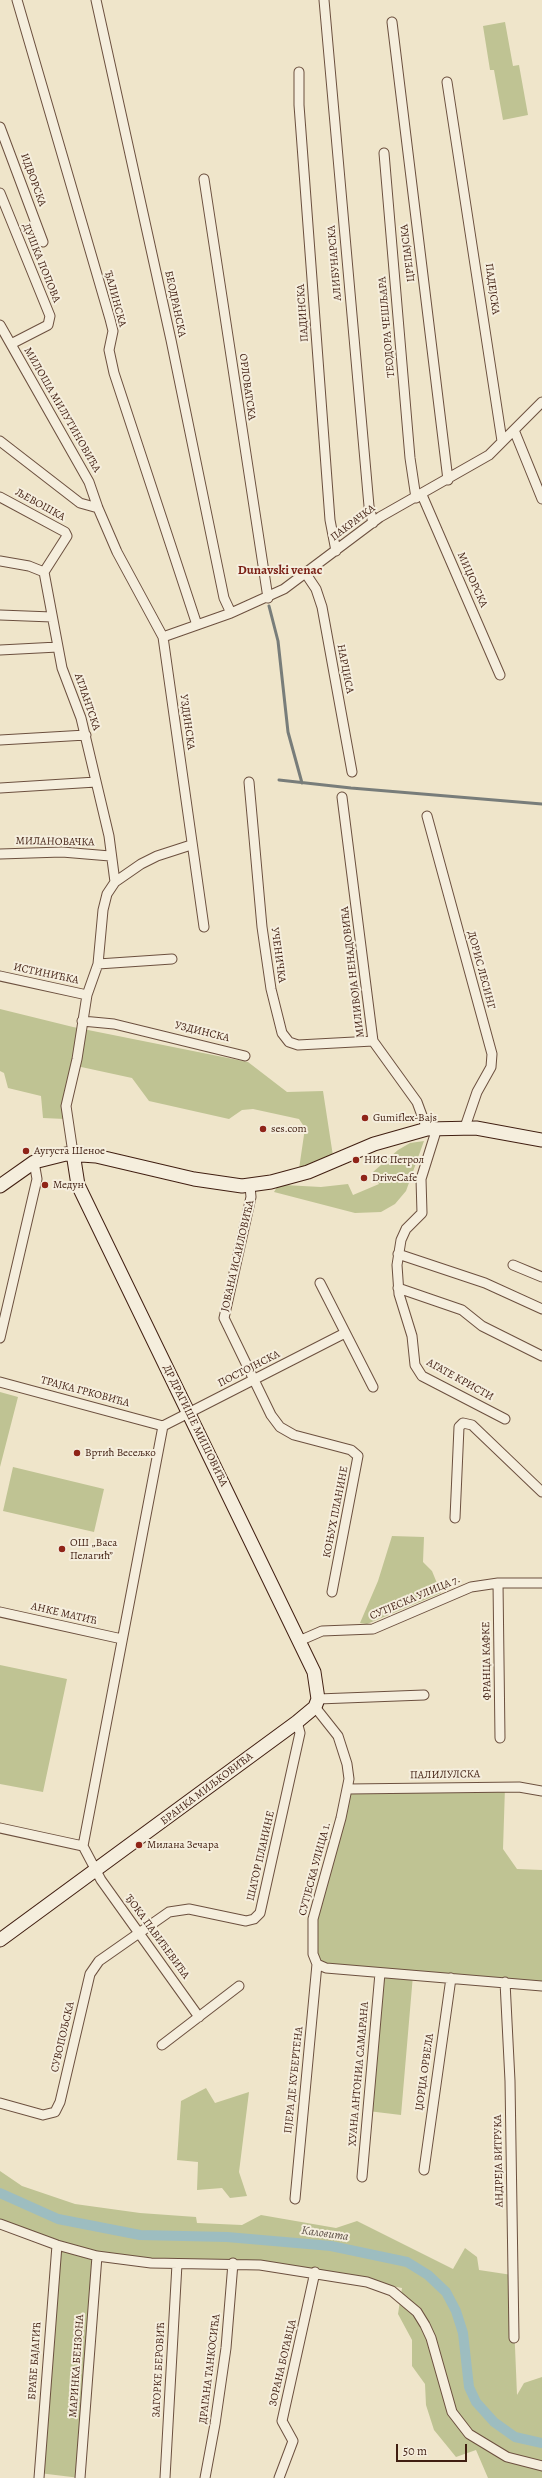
<!DOCTYPE html>
<meta charset="utf-8">
<style>
body{margin:0}
#map{position:relative;width:542px;height:2478px;overflow:hidden;background:#efe5ca;font-family:Alegreya,serif}
canvas{display:block}
.scale{position:absolute;left:396px;top:2444px;width:71px;height:18px;box-sizing:border-box;border:2px solid #401e11;border-top:0;padding-left:5px;font-size:12px;line-height:14px;white-space:nowrap;color:#401e11;-webkit-text-stroke:3px #f5eedd;paint-order:stroke}
</style>
<div id="map">
<canvas width="542" height="2478"></canvas>
<div class="scale">50 m</div>
</div>
<script>
const ctx = document.querySelector('canvas').getContext('2d');
ctx.lineJoin = 'round';
function fillPath(path, color) { ctx.fillStyle = color; ctx.fill(path, 'evenodd'); }
const shape = rows => new Path2D(rows.map(r => 'M' + r).join(''));
function trace(path, color, width, dash) { ctx.strokeStyle = color; ctx.lineWidth = width; ctx.lineCap = dash ? 'butt' : 'round'; ctx.setLineDash(dash || []); ctx.stroke(path); }
function write(font, color, halo, rows, align = 'center') {
  ctx.font = font + ' Alegreya,serif'; ctx.lineWidth = 4; ctx.setLineDash([]); ctx.textBaseline = 'middle'; ctx.strokeStyle = halo; ctx.fillStyle = color; for (const [text, x, y, turn = 0] of rows) {
    ctx.save(); ctx.translate(x, y); ctx.rotate((+turn || 0) * Math.PI / 180); ctx.textAlign = isNaN(turn) ? turn : align; if (halo) ctx.strokeText(text, 0, 0); ctx.fillText(text, 0, 0); ctx.restore();
  }
}
fillPath(shape([
 [505,22,513,66,519,65,528,115,503,120,494,70,490,70,483,26],
 [0,1009,73,1027,248,1062,287,1092,323,1091,333,1156,299,1169,305,1128,299,1119,253,1109,242,1110,229,1119,149,1101,132,1078,72,1065,65,1119,43,1118,41,1096,8,1088,4,1073,0,1071],
 [424,1141,406,1191,395,1204,381,1212,355,1213,274,1192,277,1187,284,1185,321,1187,348,1184,353,1195,379,1184,373,1172,398,1150,410,1143],
 [0,1392,18,1397,0,1467],
 [13,1467,104,1489,94,1532,3,1511],
 [392,1536,424,1537,423,1562,432,1571,441,1593,367,1624,360,1623,378,1581],
 [0,1665,67,1679,43,1792,0,1784],
 [505,1787,503,1849,517,1869,542,1870,542,1986,413,1975,401,2115,368,2111,380,1973,317,1964,312,1936,348,1789],
 [206,2088,215,2103,249,2092,239,2172,247,2196,230,2198,222,2188,197,2190,198,2162,177,2160,181,2101],
 [0,2171,22,2186,75,2204,140,2213,196,2217,197,2223,242,2225,261,2215,336,2228,357,2221,453,2269,465,2248,477,2257,479,2270,512,2275,517,2395,524,2383,542,2377,542,2478,488,2478,476,2450,456,2457,434,2430,426,2405,425,2384,412,2366,412,2340,398,2314,402,2288,315,2272,97,2256,80,2478,39,2473,57,2245,0,2223]
]), '#bfc393');
trace(shape([
 [269,606,278,641,288,732,302,783],
 [279,780,351,788,542,804]
]), '#787d7a', 3);
trace(shape([
 [0,2193,58,2219,140,2235,227,2237,331,2246,407,2262,428,2275,446,2292,456,2311,463,2333,469,2387,476,2402,494,2422,515,2437,542,2443]
]), '#9dbdc0', 10);
const street = shape([
 [17,0,110,319,113,331,109,350,114,373,197,625],
 [96,0,171,340,224,598,231,613],
 [324,0,369,506,373,523],
 [392,22,448,480],
 [299,72,299,105,330,520,336,551],
 [447,82,502,441],
 [0,127,43,242],
 [384,153,410,458,416,498],
 [204,179,268,598],
 [0,193,50,316,48,325,11,344],
 [0,325,89,482,98,508,117,552,163,637,204,927],
 [514,430,542,499],
 [0,441,80,503,98,508],
 [422,495,500,675],
 [0,497,65,532,67,536,44,572,62,668,81,718,109,836,115,882],
 [0,561,29,566,44,572],
 [306,574,316,589,322,607,352,772],
 [0,615,52,617],
 [163,637,231,613,284,589,380,517,489,455,542,402],
 [0,650,58,647],
 [0,740,86,735],
 [249,782,262,927,271,989,282,1033,289,1042,298,1045,373,1041],
 [0,788,96,782],
 [342,797,373,1041,417,1102,427,1129],
 [427,816,492,1054,491,1067,477,1092,465,1127],
 [0,854,62,852,110,856],
 [98,964,172,959],
 [0,976,87,995],
 [82,1021,114,1024,245,1056],
 [437,1128,421,1179,422,1213,406,1229,401,1240,397,1265,399,1294,412,1336,415,1365,422,1376,505,1419],
 [73,1153,66,1106,77,1059,87,995,98,964,103,910,107,894,115,882,141,864,157,856,191,845],
 [250,1186,251,1197,224,1318,271,1415,280,1427,294,1435,351,1450,358,1456,332,1592],
 [398,1254,485,1283,542,1309],
 [513,1265,542,1277],
 [320,1283,373,1387],
 [398,1288,462,1310,482,1326,542,1356],
 [0,1338,37,1179,34,1162],
 [0,1382,163,1426],
 [163,1426,345,1333],
 [455,1518,459,1427,463,1423,472,1425,542,1492],
 [498,1583,500,1738],
 [0,1612,122,1639],
 [299,1641,322,1631,373,1629,471,1587,498,1583,542,1583],
 [318,1699,424,1695],
 [315,1707,338,1736,347,1764,349,1779,341,1818,313,1919,313,1954,317,1964,326,1968,542,1986],
 [348,1789,519,1787,542,1791],
 [0,1828,83,1846,101,1880,199,2017],
 [83,1846,163,1426],
 [505,1982,510,2081,514,2338],
 [162,2045,239,1986],
 [0,2103,43,2115,55,2112,60,2102,90,1974,99,1961,169,1912,189,1909,246,1921,254,1919,260,1913,300,1733,297,1722],
 [424,2170,451,1978],
 [362,2177,380,1973],
 [295,2199,317,1964],
 [0,2224,57,2245,97,2256,151,2263,260,2265,367,2282,392,2291,417,2312,425,2325,431,2338,452,2412,469,2434,507,2457,542,2466],
 [39,2478,57,2245],
 [80,2478,97,2256],
 [165,2478,177,2264],
 [205,2478,215,2424,226,2348,233,2263],
 [279,2478,293,2441,282,2421,315,2272]
]);
const secondary = shape([
 [0,1186,34,1162,66,1154,96,1156,194,1179,242,1186,271,1182,308,1172,374,1144,427,1129,476,1128,542,1140],
 [0,1940,297,1722,315,1707,318,1699,314,1672,78,1185,73,1153]
]);
trace(street, '#6c503f', 11);
trace(secondary, '#401e11', 15);
trace(street, '#f5eedd', 9);
trace(secondary, '#f5eedd', 13);
for (const [x, y, r, color] of [
 [365,1118,4,"#8f2418"],
 [263,1129,4,"#8f2418"],
 [26,1151,4,"#8f2418"],
 [356,1160,4,"#8f2418"],
 [364,1178,4,"#8f2418"],
 [45,1185,4,"#8f2418"],
 [77,1453,4,"#8f2418"],
 [62,1549,4,"#8f2418"],
 [139,1845,4,"#8f2418"]
]) { const dot = new Path2D(); dot.arc(x, y, r, 0, 2 * Math.PI); ctx.fillStyle = color; ctx.fill(dot); trace(dot, '#f5eedd', 1.5); }
write('11px', '#401e11', '#f5eedd', [
 ["ИДВОРСКА",33,180,70],
 ["ЦРЕПАЈСКА",408,253,-97],
 ["ДУШКА ПОПОВА",41,263,68],
 ["АЛИБУНАРСКА",335,263,-95],
 ["ПАДЕЈСКА",492,289,82],
 ["ЂАЛИНСКА",115,299,75],
 ["БЕОДРАНСКА",175,304,78],
 ["ПАДИНСКА",303,313,-94],
 ["ТЕОДОРА ЧЕШЉАРА",387,327,-95],
 ["ОРЛОВАТСКА",247,387,82],
 ["МИЛОША МИЛУТИНОВИЋА",62,410,60],
 ["ЉЕВОШКА",40,505,29],
 ["ПАКРАЧКА",353,523,-37],
 ["МИЏОРСКА",472,580,66],
 ["НАРЦИСА",345,669,79],
 ["АТЛАНТСКА",87,702,71],
 ["УЗДИНСКА",187,722,82],
 ["МИЛАНОВАЧКА",55,842,1],
 ["УЧЕНИЧКА",278,955,82],
 ["ДОРИС ЛЕСИНГ",481,970,75],
 ["МИЛИВОЈА НЕНАДОВИЋА",353,972,-97],
 ["ИСТИНИЋКА",46,974,12],
 ["УЗДИНСКА",202,1032,14],
 ["ЈОВАНА ИСАИЛОВИЋА",238,1256,-77],
 ["ПОСТОЈНСКА",249,1369,-27],
 ["АГАТЕ КРИСТИ",460,1380,29],
 ["ТРАЈКА ГРКОВИЋА",85,1392,15],
 ["ДР ДРАГИШЕ МИШОВИЋА",195,1426,64],
 ["КОЊУХ ПЛАНИНЕ",336,1512,-79],
 ["СУТЈЕСКА УЛИЦА 7.",415,1598,-23],
 ["АНКЕ МАТИЋ",64,1614,13],
 ["ФРАНЦА КАФКЕ",487,1661,-91],
 ["ПАЛИЛУЛСКА",445,1775,-1],
 ["БРАНКА МИЉКОВИЋА",207,1789,-37],
 ["ШАТОР ПЛАНИНЕ",261,1856,-77],
 ["СУТЈЕСКА УЛИЦА 1.",315,1869,-75],
 ["ЂОКА ПАВИЋЕВИЋА",157,1937,54],
 ["СУВОПОЉСКА",63,2037,-77],
 ["ЏОРЏА ОРВЕЛА",425,2072,-82],
 ["ХУАНА АНТОНИА САМАРАНА",359,2074,-85],
 ["ПЈЕРА ДЕ КУБЕРТЕНА",294,2080,-84],
 ["АНДРЕЈА ВИТРУКА",499,2161,-91],
 ["БРАЋЕ БАЈАГИЋ",35,2361,-86],
 ["ЗОРАНА БОГАВЦА",283,2363,-77],
 ["МАРИНКА БЕНЗОНА",77,2366,-86],
 ["ДРАГАНА ТАНКОСИЋА",210,2369,-83],
 ["ЗАГОРКЕ БЕРОВИЋ",159,2370,-87]
]);
write('11px', '#401e11', '#f5eedd', [
 ["Gumiflex-Bajs",373,1118],
 ["ses.com",271,1129],
 ["Аугуста Шеное",34,1151],
 ["НИС Петрол",364,1160],
 ["DriveCafe",372,1178],
 ["Медун",53,1185],
 ["Вртић Весељко",85,1453],
 ["ОШ „Васа",70,1543],
 ["Пелагић”",70,1556],
 ["Милана Зечара",147,1845]
], 'left');
write('italic 12px', '#5c4e46', '#f5eedd', [
 ["Каловита",325,2234,8]
]);
write('bold 13px', '#7a1f14', '#f5eedd', [
 ["Dunavski venac",280,571]
]);
</script>
